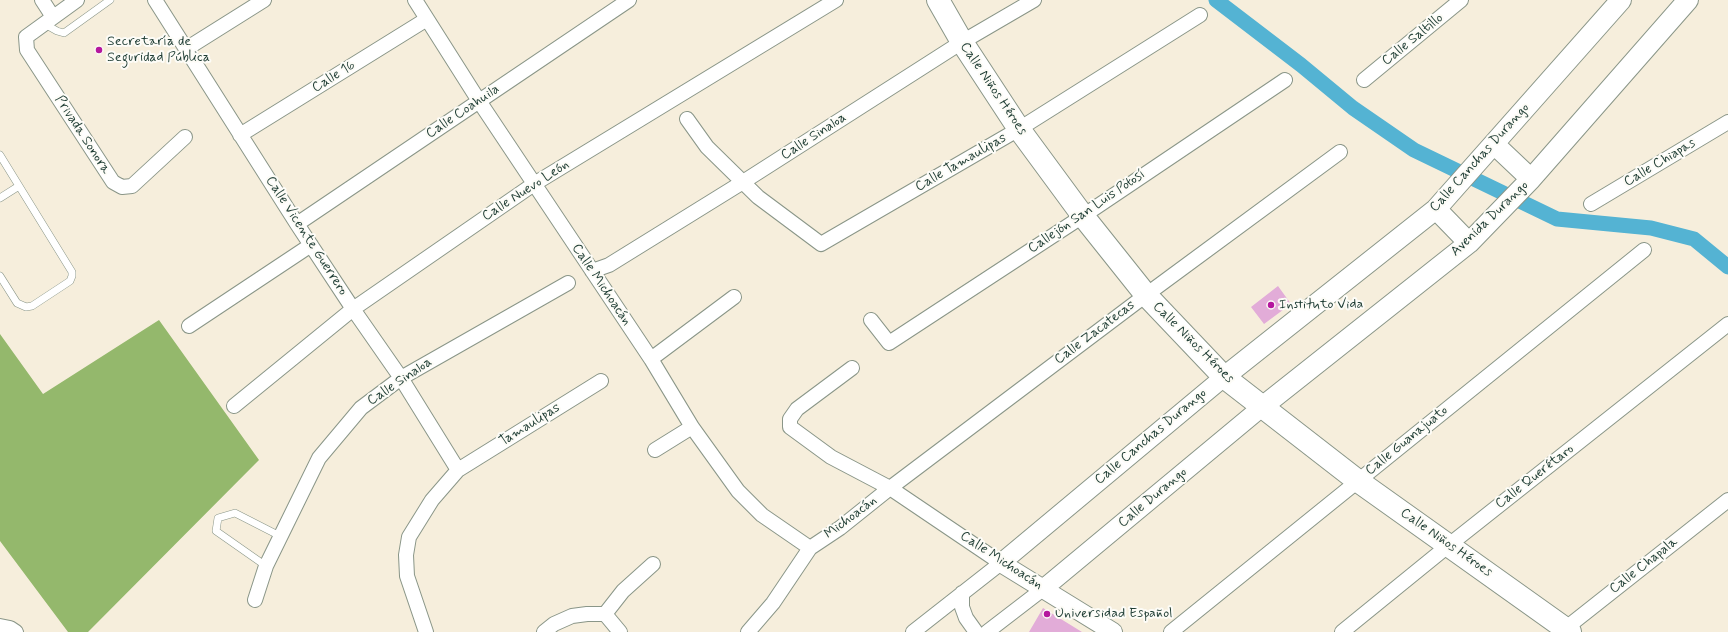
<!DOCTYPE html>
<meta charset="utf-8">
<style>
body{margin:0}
canvas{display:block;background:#f6eedc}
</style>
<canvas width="1728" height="632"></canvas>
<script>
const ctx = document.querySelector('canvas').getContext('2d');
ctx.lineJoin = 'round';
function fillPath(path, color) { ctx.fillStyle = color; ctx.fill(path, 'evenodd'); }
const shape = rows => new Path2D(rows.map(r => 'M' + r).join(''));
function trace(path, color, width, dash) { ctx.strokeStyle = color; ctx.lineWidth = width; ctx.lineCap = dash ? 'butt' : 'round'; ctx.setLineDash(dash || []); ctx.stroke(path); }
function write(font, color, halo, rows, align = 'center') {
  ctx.font = font + ' Mynerve,sans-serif'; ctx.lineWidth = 4; ctx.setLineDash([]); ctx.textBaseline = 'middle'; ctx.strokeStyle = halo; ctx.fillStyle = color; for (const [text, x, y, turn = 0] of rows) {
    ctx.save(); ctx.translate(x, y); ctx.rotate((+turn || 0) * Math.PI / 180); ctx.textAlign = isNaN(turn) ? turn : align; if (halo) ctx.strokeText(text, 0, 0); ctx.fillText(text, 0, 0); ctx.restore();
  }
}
fillPath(shape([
 [159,320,259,460,88,632,68,632,0,541,0,334,43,394]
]), '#94b86c');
trace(shape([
 [1216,0,1301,65,1353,108,1414,150,1557,219,1651,228,1694,239,1728,267]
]), '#54b3d3', 15);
fillPath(shape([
 [1278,286,1291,304,1264,324,1251,307],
 [1043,608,1082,632,1029,632]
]), '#e2acd8');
const service = shape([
 [43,23,57,31,64,33,110,0],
 [0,155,72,272,72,276,70,281,32,306,26,307,17,303,0,276],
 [0,198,19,186],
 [266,566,216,531,218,518,235,513,280,536]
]);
const minor = shape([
 [42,0,53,17],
 [77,0,26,37,27,50,113,182,122,187,132,186,185,137],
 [155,0,297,224,353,309,401,378,458,470],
 [415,0,479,101,651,359,692,427,738,491,762,515,810,548],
 [186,49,264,0],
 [1364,80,1461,0],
 [687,119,707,147,758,197,821,244,1019,129,1200,15],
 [240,135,427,19],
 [1591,204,1728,122],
 [297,224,629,0],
 [592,271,609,265,743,182,962,42,1034,0],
 [871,320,889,343,1083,216,1285,80],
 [189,326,311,245],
 [651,359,734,297],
 [852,368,797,409,790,419,790,427,831,457,890,488,1001,563,913,632],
 [234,406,353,309,534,184,836,0],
 [655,450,692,427],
 [962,593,962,607,966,618,976,632],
 [255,600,266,566,319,458,361,408,401,378,568,283],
 [605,614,623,591,653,564],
 [0,626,10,628,16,632],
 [426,632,407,576,406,555,409,537,432,500,458,470,601,381],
 [544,632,554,624,572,616,587,614,605,614,620,632],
 [748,632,773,603,810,548,840,528,890,488,1146,295,1340,152],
 [987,632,1043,589],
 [1171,632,1644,250],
 [1342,632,1449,545,1728,324],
 [1561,632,1728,500]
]);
const tertiary = shape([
 [1043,589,1262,407],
 [1113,632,1001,563,1224,377]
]);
const secondary = shape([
 [1494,144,1531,179],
 [1436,209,1469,243],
 [1224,377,1436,209,1621,0],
 [1262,407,1469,243,1531,179,1688,0]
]);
const primary = shape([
 [938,0,962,42,1019,129,1083,216,1146,295,1224,377,1358,481,1570,632]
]);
trace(service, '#8a9688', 8);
trace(minor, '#8a9688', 16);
trace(tertiary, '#8a9688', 20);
trace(secondary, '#8a9688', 22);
trace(primary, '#8a9688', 24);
trace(service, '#fff', 7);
trace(minor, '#fff', 14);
trace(tertiary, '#fff', 18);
trace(secondary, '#fff', 20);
trace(primary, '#fff', 22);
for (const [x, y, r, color] of [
 [99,50,4,"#b5179e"],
 [1271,305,4,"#b5179e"],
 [1047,614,4,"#b5179e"]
]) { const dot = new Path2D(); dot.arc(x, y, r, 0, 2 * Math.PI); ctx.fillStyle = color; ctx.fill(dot); trace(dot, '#fdfcf7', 1.5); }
write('14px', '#1f3d34', '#fdfcf7', [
 ["Calle Saltillo",1413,40,-39],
 ["Calle 16",334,77,-32],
 ["Calle Niños Héroes",993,89,56],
 ["Calle Coahuila",463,112,-34],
 ["Privada Sonora",82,135,57],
 ["Calle Sinaloa",814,137,-33],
 ["Calle Canchas Durango",1480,158,-48],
 ["Calle Tamaulipas",961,163,-30],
 ["Calle Chiapas",1660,163,-31],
 ["Calle Nuevo León",526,191,-33],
 ["Callejón San Luis Potosí",1087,212,-34],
 ["Avenida Durango",1490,219,-44],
 ["Calle Vicente Guerrero",306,236,57],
 ["Calle Michoacán",601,285,56],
 ["Calle Zacatecas",1095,333,-37],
 ["Calle Niños Héroes",1193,343,45],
 ["Calle Sinaloa",400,382,-34],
 ["Tamaulipas",530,425,-32],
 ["Calle Canchas Durango",1151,437,-40],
 ["Calle Guanajuato",1407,441,-39],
 ["Calle Querétaro",1535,477,-38],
 ["Calle Durango",1153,498,-40],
 ["Michoacán",851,518,-37],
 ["Calle Niños Héroes",1446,543,35],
 ["Calle Michoacán",1001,561,33],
 ["Calle Chapala",1644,566,-38]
]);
write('14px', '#1f3d34', '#fdfcf7', [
 ["Secretaría de",107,42],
 ["Seguridad Pública",107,58],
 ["Instituto Vida",1279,305],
 ["Universidad Español",1055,614]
], 'left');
</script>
